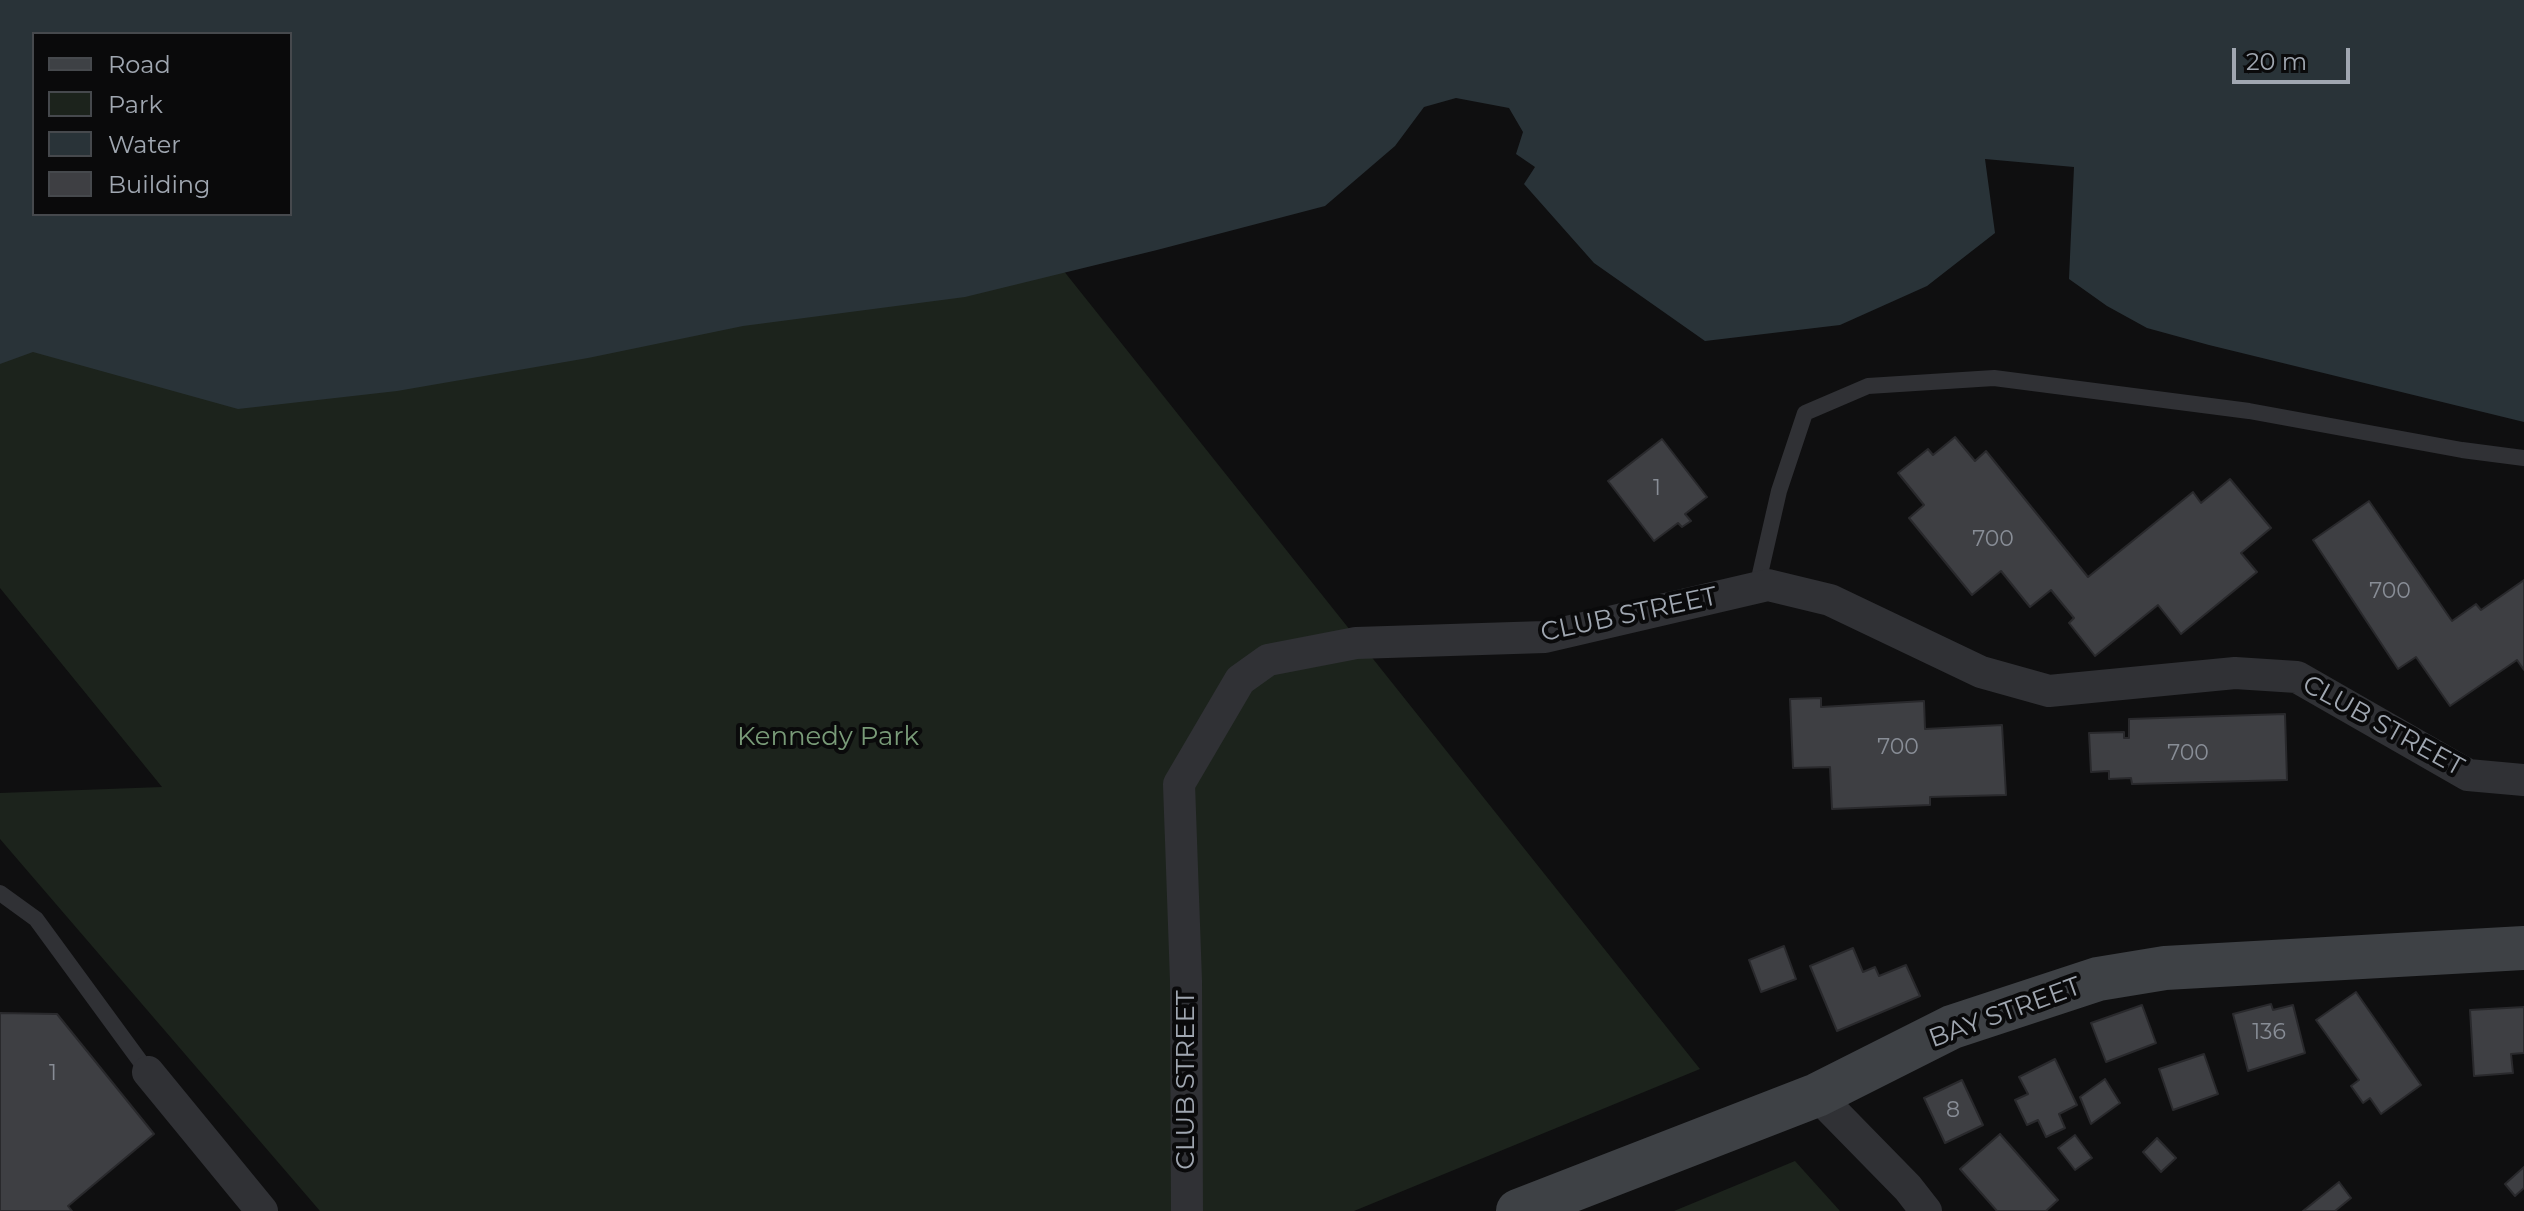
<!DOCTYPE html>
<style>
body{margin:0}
#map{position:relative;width:2524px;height:1211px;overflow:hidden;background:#0f0f10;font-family:Montserrat,sans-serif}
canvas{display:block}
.legend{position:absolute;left:32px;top:32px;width:260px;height:184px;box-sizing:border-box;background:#0a0a0b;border:2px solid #46494d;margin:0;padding:10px 14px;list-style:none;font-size:24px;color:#a0a7b1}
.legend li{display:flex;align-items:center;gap:16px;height:40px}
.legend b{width:40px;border:2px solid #46494d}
.scale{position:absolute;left:2232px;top:48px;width:118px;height:36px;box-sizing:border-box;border:4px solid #a0a7b1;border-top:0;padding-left:10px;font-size:24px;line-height:28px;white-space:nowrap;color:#a0a7b1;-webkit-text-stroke:6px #0a0a0b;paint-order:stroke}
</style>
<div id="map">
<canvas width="2524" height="1211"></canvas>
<ul class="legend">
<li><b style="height:10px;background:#3e4145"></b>Road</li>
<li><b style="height:22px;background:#1c231c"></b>Park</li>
<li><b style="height:22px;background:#293338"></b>Water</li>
<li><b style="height:22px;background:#3e3f43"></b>Building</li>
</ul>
<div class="scale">20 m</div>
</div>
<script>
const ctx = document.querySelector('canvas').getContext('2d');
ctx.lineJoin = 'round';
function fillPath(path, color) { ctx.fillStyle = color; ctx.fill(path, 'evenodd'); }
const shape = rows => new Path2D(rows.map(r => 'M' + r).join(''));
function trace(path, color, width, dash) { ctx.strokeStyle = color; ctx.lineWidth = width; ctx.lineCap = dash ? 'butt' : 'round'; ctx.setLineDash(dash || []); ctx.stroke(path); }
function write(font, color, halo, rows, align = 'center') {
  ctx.font = font + ' Montserrat,sans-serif'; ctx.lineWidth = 8; ctx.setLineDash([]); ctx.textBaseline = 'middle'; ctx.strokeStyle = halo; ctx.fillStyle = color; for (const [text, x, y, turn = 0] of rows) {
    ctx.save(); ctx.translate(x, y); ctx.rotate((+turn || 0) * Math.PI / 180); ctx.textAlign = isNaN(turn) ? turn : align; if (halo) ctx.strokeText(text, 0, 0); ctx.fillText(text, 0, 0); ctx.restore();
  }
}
fillPath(shape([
 [1012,206,1700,1069,1354,1211,320,1211,0,839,0,793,162,787,0,588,0,328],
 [1795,1161,1840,1211,1674,1211]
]), '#1c231c');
fillPath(shape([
 [0,0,2524,0,2524,422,2209,345,2147,328,2107,306,2069,279,2074,167,1985,159,1995,233,1927,286,1840,325,1705,341,1594,263,1524,184,1535,167,1516,154,1523,132,1509,108,1456,98,1424,107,1395,146,1325,206,1157,250,965,297,743,326,588,358,397,391,238,409,33,352,0,364],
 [34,34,290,34,290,214,34,214]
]), '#293338');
const building = shape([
 [1955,437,1975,461,1986,451,2088,577,2193,492,2201,503,2230,479,2271,528,2241,553,2257,572,2181,634,2158,605,2095,656,2069,623,2074,618,2051,590,2030,607,2001,571,1972,595,1909,518,1924,505,1898,473,1928,449,1933,455,1955,437],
 [1662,439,1707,497,1685,514,1691,521,1682,527,1678,523,1654,541,1608,481,1662,439],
 [2369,501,2452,621,2476,604,2481,610,2524,580,2524,670,2517,660,2450,706,2416,657,2398,669,2313,540,2369,501],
 [1821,698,1821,707,1924,701,1925,729,2002,725,2006,795,1930,797,1930,805,1832,809,1830,767,1793,768,1790,699,1821,698],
 [2285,714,2287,780,2132,784,2131,778,2109,779,2109,771,2091,772,2089,733,2124,732,2124,738,2129,738,2129,719,2285,714],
 [1784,946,1796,979,1761,992,1749,960,1784,946],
 [1853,948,1863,972,1875,967,1879,976,1906,965,1920,996,1837,1031,1810,966,1853,948],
 [2356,992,2421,1085,2381,1114,2370,1098,2363,1103,2351,1086,2359,1080,2316,1020,2356,992],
 [2271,1004,2273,1010,2293,1005,2305,1053,2248,1071,2233,1014,2271,1004],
 [2142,1005,2156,1043,2106,1062,2091,1023,2142,1005],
 [2524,1007,2524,1053,2511,1054,2513,1073,2474,1076,2470,1010,2524,1007],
 [0,1013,57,1014,154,1134,68,1206,72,1211,0,1211,0,1013],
 [2204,1054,2218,1094,2173,1110,2159,1069,2204,1054],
 [2055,1059,2077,1105,2059,1114,2065,1128,2046,1137,2038,1120,2027,1125,2015,1100,2028,1094,2019,1077,2055,1059],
 [2105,1079,2120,1103,2091,1124,2080,1097,2105,1079],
 [1962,1080,1983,1125,1945,1143,1924,1098,1962,1080],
 [2000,1134,2058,1200,2046,1211,1997,1211,1960,1169,2000,1134],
 [2075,1135,2092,1158,2075,1170,2058,1148,2075,1135],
 [2157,1138,2176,1158,2161,1172,2143,1152,2157,1138],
 [2524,1167,2524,1188,2515,1196,2505,1184,2524,1167],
 [2339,1182,2351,1198,2335,1211,2303,1211,2339,1182]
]);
fillPath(building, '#3e3f43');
trace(building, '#29292c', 2);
trace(shape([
 [1757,587,1779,491,1805,413,1868,386,1994,378,2249,411,2462,450,2524,458],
 [0,893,36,919,148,1072]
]), '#303135', 16);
trace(shape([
 [148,1072,262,1211],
 [1817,1095,1908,1188,1926,1211],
 [1187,1211,1186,981,1179,784,1240,680,1268,660,1356,643,1545,637,1768,585,1830,600,1981,672,2049,691,2235,673,2297,677,2468,775,2524,780]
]), '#303135', 32);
trace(shape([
 [1518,1211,1817,1095,1952,1027,2098,979,2165,968,2524,948]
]), '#3e4145', 44);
write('22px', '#888d96', null, [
 ["1",1657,489],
 ["700",1993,540],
 ["700",2390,592],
 ["700",1898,748],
 ["700",2188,754],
 ["136",2269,1033],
 ["1",53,1074],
 ["8",1953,1111]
]);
write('26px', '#a0a7b1', '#0a0a0b', [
 ["CLUB STREET",1629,615,-12],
 ["CLUB STREET",2383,726,29],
 ["BAY STREET",2005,1013,-20],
 ["CLUB STREET",1186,1080,-90]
]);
write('26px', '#799b78', '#0a0a0b', [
 ["Kennedy Park",828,737]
]);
</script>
